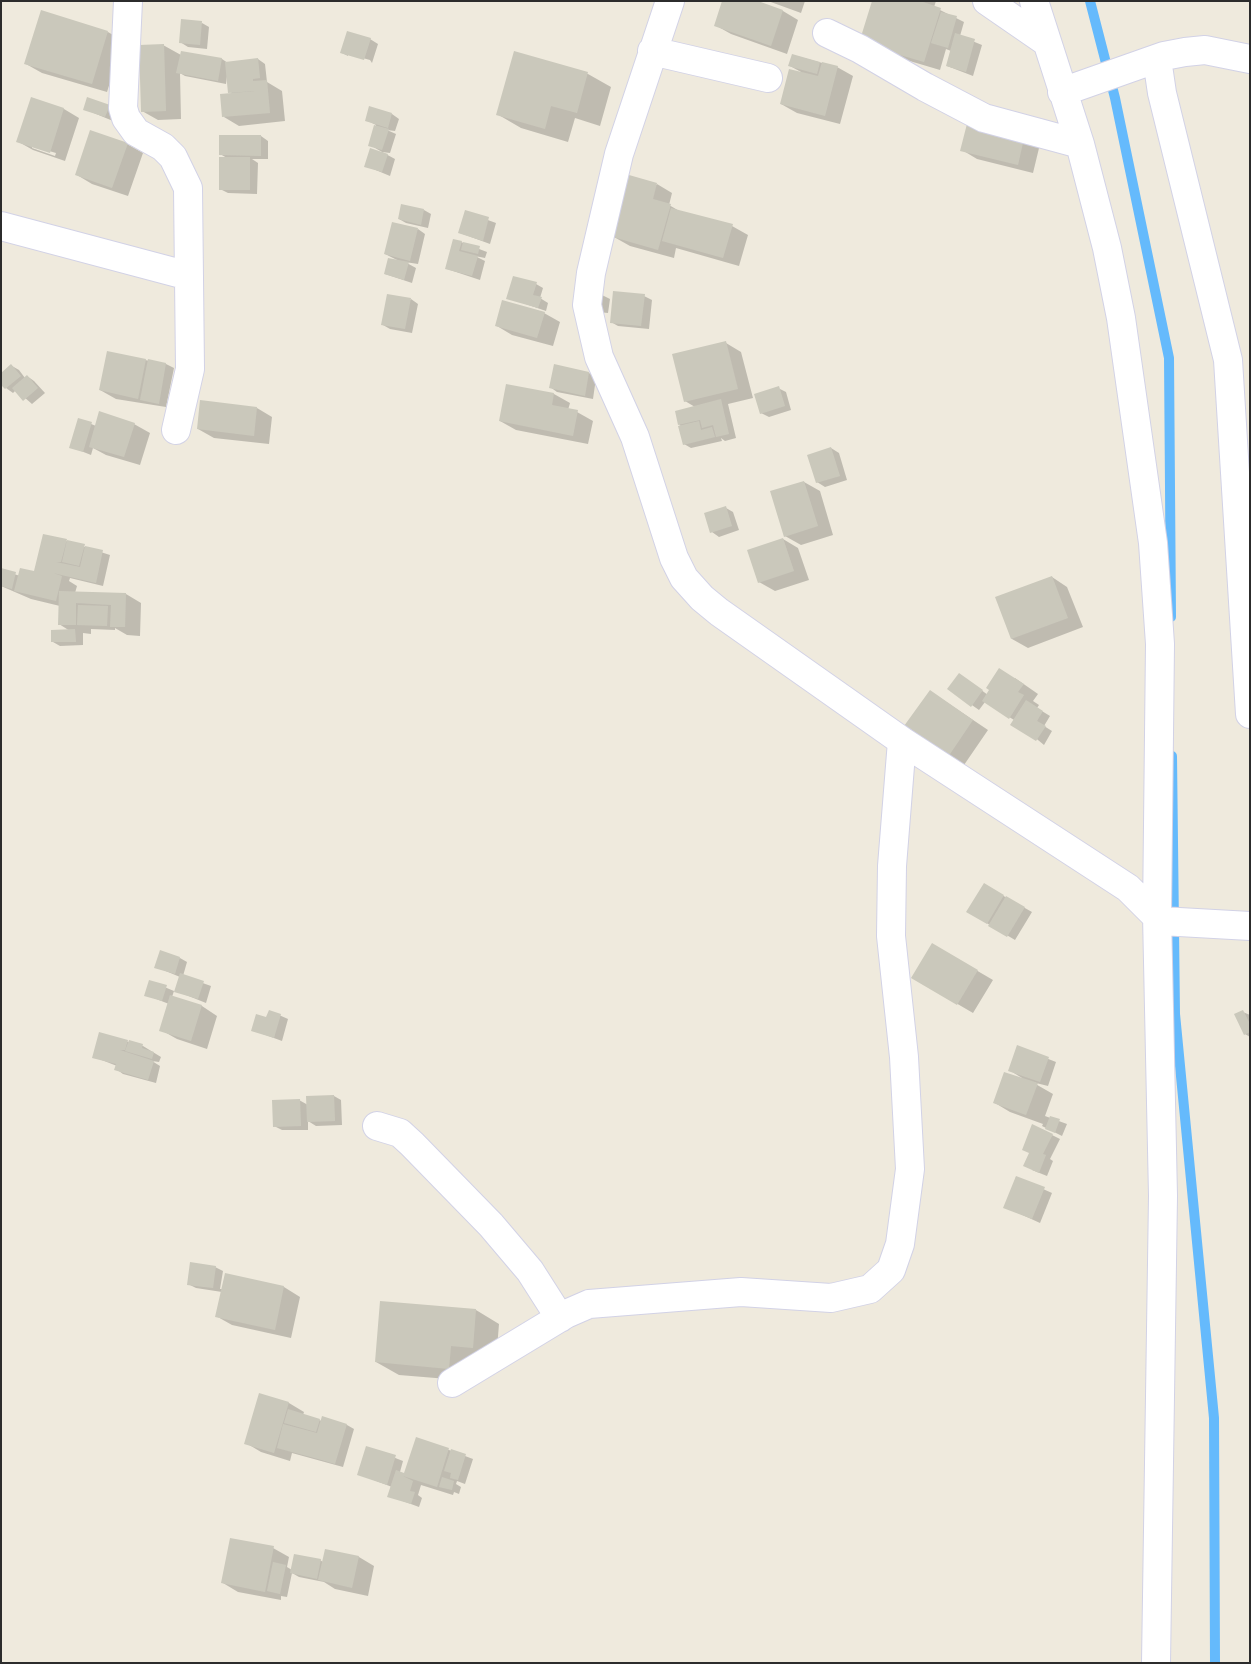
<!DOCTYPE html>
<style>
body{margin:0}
#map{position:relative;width:1251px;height:1664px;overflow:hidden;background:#efeadd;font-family:"Nunito Sans",sans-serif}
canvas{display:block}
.frame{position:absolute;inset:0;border:2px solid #2c2c2c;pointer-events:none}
</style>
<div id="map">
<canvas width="1251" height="1664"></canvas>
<div class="frame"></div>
</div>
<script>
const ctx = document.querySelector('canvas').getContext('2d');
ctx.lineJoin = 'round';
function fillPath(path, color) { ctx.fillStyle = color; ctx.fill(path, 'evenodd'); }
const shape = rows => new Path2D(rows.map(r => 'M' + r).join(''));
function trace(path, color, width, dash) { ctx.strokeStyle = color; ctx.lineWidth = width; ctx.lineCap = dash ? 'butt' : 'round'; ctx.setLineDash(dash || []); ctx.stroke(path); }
fillPath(shape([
 [754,1,783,11,798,20,787,54,731,34,715,25],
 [768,1,805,1,801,13],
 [873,1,936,1,934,7,964,22,960,36,982,45,973,76,947,66,951,51,946,49,940,70,876,51],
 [202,23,209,27,207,49,188,47,180,42],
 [108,32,123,41,107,92,42,73,26,64],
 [370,39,378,44,372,63,370,60,348,54,348,56,342,53],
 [163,45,181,55,222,59,228,63,258,59,265,64,267,82,282,91,285,121,239,126,224,117,234,94,230,92,227,76,226,84,185,76,180,73,181,119,158,120,142,111],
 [515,53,588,74,611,87,600,126,575,118,568,142,521,128,497,114],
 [793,55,837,67,853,76,840,124,797,113,781,104,801,72,790,66],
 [32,98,64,109,79,118,65,161,33,150,17,141],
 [32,146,56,153,55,156,32,148],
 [109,106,113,121,84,109],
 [392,114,399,119,395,131,387,130,396,134,390,153,382,152,395,159,390,176,366,166,382,152,370,145,376,125,366,120],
 [969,121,1040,144,1033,173,977,159,962,150],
 [261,136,268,141,268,159,252,159,258,163,257,194,228,193,220,189,227,158,220,154],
 [127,144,143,153,128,196,92,184,77,175],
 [657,184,672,193,669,205,681,212,732,226,748,235,739,266,676,248,674,258,630,246,614,237],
 [424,210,431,214,428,228,406,223,399,219],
 [466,212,496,223,490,244,460,233],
 [418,229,425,234,418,264,405,262,416,268,412,283,385,274,397,260,385,254],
 [461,242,487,252,485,258,475,256,485,261,480,280,447,269],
 [536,284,543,288,540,298,548,303,546,311,508,298],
 [592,294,602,295,610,299,608,313,598,312],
 [644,296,652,300,649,329,618,326,611,322],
 [411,299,418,304,412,333,390,329,383,325],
 [544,313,560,322,553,346,512,335,497,326],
 [726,343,741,352,753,398,728,404,736,438,725,441,721,438,722,441,691,448,684,444,683,427,679,425,695,407,685,401],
 [108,353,166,364,174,368,166,407,116,399,100,390],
 [12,366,19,370,25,378,27,376,34,381,45,393,32,404,16,390,13,393,6,388],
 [555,366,589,373,596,378,593,399,557,392,550,387],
 [507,385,554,394,570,403,568,410,577,412,593,421,588,444,516,430,500,421],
 [778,388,786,392,791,410,769,417,761,413],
 [257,408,272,417,269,444,214,438,198,429],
 [79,419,96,426,134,424,150,433,140,465,106,455,93,448,91,455,71,447],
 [831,448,839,453,847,480,825,487,817,482],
 [804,482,820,491,833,535,801,545,785,536],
 [726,508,733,512,739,530,719,537,712,532],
 [783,539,798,548,809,580,775,591,759,582],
 [66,541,110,555,103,586,70,578,69,581,77,586,75,593,126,594,141,603,140,636,127,635,115,628,115,630,91,629,91,634,83,633,83,645,60,646,53,642,70,631,59,624,60,606,31,599,1,586,2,570,20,576,34,573],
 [1052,577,1067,587,1083,627,1028,648,1012,639,997,598],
 [1015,678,1038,694,1033,701,1039,705,1037,708,1050,716,1044,726,1052,731,1044,745,1014,720,985,702,979,710,949,689,966,679,988,695],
 [930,691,988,730,964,765,948,756],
 [984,885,1032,912,1015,940,968,912],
 [933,945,993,980,973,1013,913,978],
 [180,958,187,962,183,976,211,986,206,1003,176,991,180,977,156,967],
 [150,981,174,991,172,997,202,1006,217,1016,207,1049,177,1039,161,1030,169,1004,146,995],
 [270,1011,288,1019,282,1041,252,1030,267,1019],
 [1243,1012,1250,1015,1250,1037,1245,1034],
 [100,1034,143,1046,161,1057,159,1062,152,1061,160,1066,156,1083,123,1074,116,1069,117,1066,94,1057],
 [1018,1047,1056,1062,1048,1086,1032,1082,1053,1094,1045,1116,1067,1124,1062,1136,1042,1126,1043,1124,1010,1112,995,1103,1022,1078,1009,1070],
 [334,1096,341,1100,342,1125,316,1126,308,1121,308,1130,282,1130,274,1126,299,1100,308,1105],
 [1052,1135,1060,1139,1050,1159,1053,1161,1047,1176,1032,1170],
 [1016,1177,1052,1193,1040,1223,1005,1207],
 [215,1267,223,1271,220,1289,222,1289,226,1274,284,1287,300,1297,291,1338,232,1325,216,1316,222,1292,196,1288,188,1284],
 [476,1310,499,1324,496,1361,472,1381,399,1375,376,1362],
 [260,1394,289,1403,304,1412,303,1415,322,1421,347,1425,354,1429,343,1467,292,1453,290,1461,261,1452,246,1443],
 [417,1438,473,1459,465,1484,457,1481,456,1484,461,1487,459,1494,454,1492,453,1495,421,1485,418,1495,422,1498,419,1507,389,1496,392,1487,358,1474,367,1447,403,1461,400,1472,405,1475],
 [273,1548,289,1557,287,1567,292,1570,320,1560,323,1562,326,1550,359,1557,374,1566,368,1596,335,1589,324,1582,299,1577,292,1573,287,1597,281,1596,281,1600,238,1592,223,1583]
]), '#0003');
trace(shape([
 [1090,1,1115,98,1169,358,1171,617],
 [1172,756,1175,1014,1214,1418,1215,1663]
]), '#65bafc', 10);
fillPath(shape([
 [722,1,758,1,783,10,771,46,714,26],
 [872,1,920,1,941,8,924,62,859,43],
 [41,10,108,31,92,84,24,64],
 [941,12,957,16,948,48,931,43],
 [181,19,202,21,200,45,179,43],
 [347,31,371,38,364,60,340,53],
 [955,33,975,39,966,72,946,66],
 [164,44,166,111,141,112,139,45],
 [181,51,222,58,218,81,176,73],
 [514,51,588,72,577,113,551,106,545,129,496,115],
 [792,54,820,62,817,74,788,66],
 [258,58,260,78,253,79,253,81,267,80,270,113,222,117,220,94,255,91,228,93,225,62],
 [822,62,838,66,825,116,780,104,789,69,818,76],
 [31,97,64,108,50,153,16,142],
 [87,97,110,105,105,117,83,110],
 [369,106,392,113,388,128,365,121],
 [968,120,1025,134,1018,165,960,151],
 [374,125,389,129,382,150,368,146],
 [90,130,128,143,112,188,75,175],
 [219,135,261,135,261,156,219,155],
 [370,148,388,154,382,172,364,167],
 [219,157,250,157,250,190,219,190],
 [629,175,657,183,653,199,671,204,658,250,613,237],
 [401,204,424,209,421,225,398,219],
 [671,208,733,224,723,258,662,241],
 [465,210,489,217,483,241,458,233],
 [392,222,418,228,410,261,384,254],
 [453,239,462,241,459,251,478,256,472,276,445,269],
 [463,242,480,246,478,254,461,250],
 [388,258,409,262,404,280,384,274],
 [513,276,537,282,533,295,542,297,538,308,506,299],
 [613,291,645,294,641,326,610,323],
 [387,294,411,298,405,329,381,325],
 [502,300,545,312,537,338,495,326],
 [726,341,738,389,684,402,672,354],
 [107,351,146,359,138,399,99,390],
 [148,359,166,363,159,404,140,400],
 [11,364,21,376,5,389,1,385,1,373],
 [554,364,589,372,585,396,549,388],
 [27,375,38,388,23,401,12,388],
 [506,384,554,393,552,405,578,410,573,436,499,421],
 [779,386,785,406,760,414,754,394],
 [721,399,729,434,716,437,713,425,702,428,700,420,678,425,675,411],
 [200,400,257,407,254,436,197,429],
 [99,411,135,423,124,457,89,447],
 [78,418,92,422,83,452,69,448],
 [699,421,701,430,712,427,715,437,683,445,678,426],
 [831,447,840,476,816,483,807,455],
 [804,481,818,526,784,537,770,491],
 [726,506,732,526,710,533,704,513],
 [43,534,67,539,61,562,56,562,80,567,85,546,103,550,96,583,53,573,62,576,56,601,14,591,20,568,34,571],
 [783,538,794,571,758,583,747,550],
 [67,540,85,544,79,566,62,562],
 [1,568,16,572,12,589,1,586],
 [1052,576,1068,618,1011,639,995,597],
 [59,591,126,593,125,627,110,627,111,605,76,603,76,625,58,625],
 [78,605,108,606,107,626,77,625],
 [75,629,76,642,51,642,51,630],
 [999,668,1024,684,1018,692,1024,695,1009,719,982,701,989,690,986,688],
 [959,673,983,690,971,707,947,689],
 [930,690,973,720,948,757,904,726],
 [1026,700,1043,711,1037,721,1046,726,1036,741,1010,725],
 [984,883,1004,895,987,924,966,912],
 [1006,896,1025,907,1007,937,988,926],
 [932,943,978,970,957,1005,911,978],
 [160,950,180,957,175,974,154,968],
 [180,973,204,981,198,999,174,992],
 [149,980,167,985,162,1001,144,996],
 [170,995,202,1005,191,1041,159,1031],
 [269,1010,281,1014,274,1038,251,1031,256,1014,266,1017],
 [1243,1010,1250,1024,1250,1032,1244,1035,1234,1014],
 [99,1032,128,1040,125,1050,120,1050,154,1061,148,1080,114,1070,116,1064,92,1058],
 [129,1040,143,1044,142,1048,154,1052,152,1059,125,1051],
 [1017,1045,1049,1057,1040,1082,1008,1071],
 [1004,1072,1038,1083,1026,1115,993,1103],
 [334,1095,335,1121,307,1122,306,1096],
 [300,1099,301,1126,273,1127,272,1100],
 [1050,1116,1060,1119,1055,1133,1045,1129],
 [1032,1124,1053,1134,1043,1154,1046,1155,1039,1173,1023,1166,1029,1153,1022,1150],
 [1016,1176,1045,1187,1032,1219,1003,1208],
 [190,1262,216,1266,213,1288,187,1285],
 [225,1273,284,1286,275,1330,215,1317],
 [380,1301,476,1309,473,1348,451,1346,449,1369,375,1362],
 [259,1393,289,1402,274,1453,244,1444],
 [288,1409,320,1419,316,1432,284,1423],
 [322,1416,347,1424,335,1464,318,1459,324,1435,318,1459,277,1448,283,1424,317,1433],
 [416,1437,449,1448,437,1487,403,1476,413,1481,410,1491,415,1492,411,1504,387,1497,396,1470,404,1473],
 [366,1446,396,1455,387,1485,357,1475],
 [451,1449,466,1454,458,1480,450,1478,451,1473,444,1471],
 [442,1477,454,1481,452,1490,439,1487],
 [230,1538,274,1546,265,1592,221,1583],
 [325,1549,359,1556,352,1588,318,1580],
 [294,1554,321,1559,317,1579,290,1573],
 [273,1562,286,1565,280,1594,267,1591]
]), '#cac8bb');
const minor = shape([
 [128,1,123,108,126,118,136,132,163,147,173,157,188,188,190,369,176,430],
 [670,1,619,154,591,273,587,305,599,357,635,437,674,558,684,578,702,598,719,612,902,741,1128,888,1161,921,1250,926],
 [987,1,1045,41],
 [1034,1,1080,144,1107,248,1121,318,1153,543,1160,644,1157,915,1163,1196,1156,1663],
 [827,33,860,49,925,87,984,118,1080,144],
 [652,51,768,78],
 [1157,59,1162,93,1228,360,1250,714],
 [1062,92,1164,56,1185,52,1205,50,1250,59],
 [1,226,189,276],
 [377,1126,400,1133,412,1144,491,1225,530,1271,560,1318],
 [452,1383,566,1314,589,1304,741,1292,831,1298,870,1289,891,1270,900,1244,910,1169,904,1057,891,936,892,866,902,741]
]);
trace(minor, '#d2d2e6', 30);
trace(minor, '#fff', 28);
</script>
